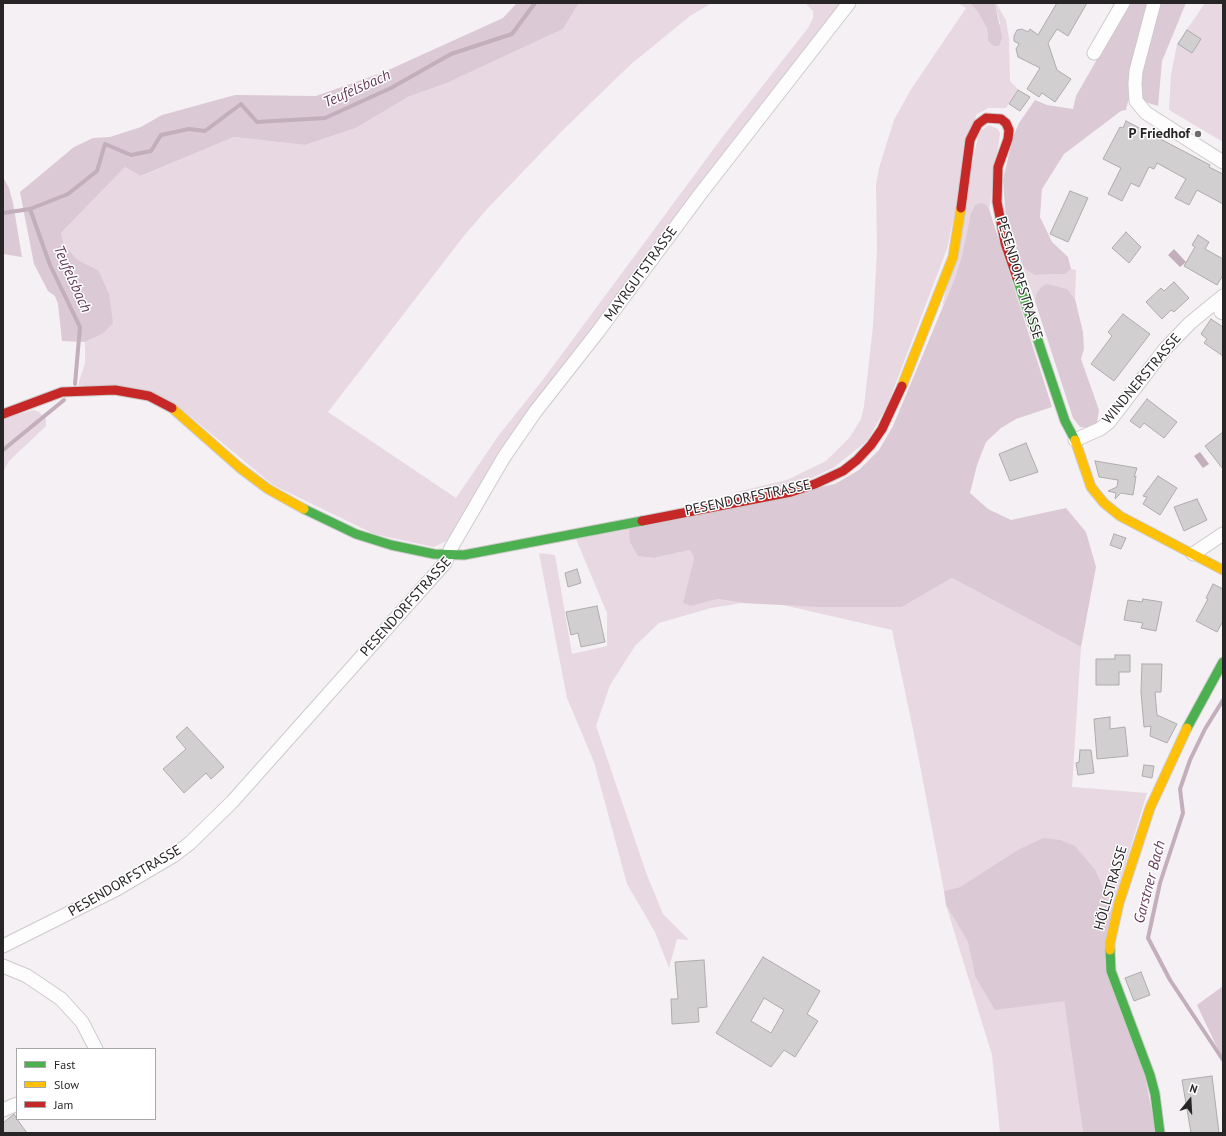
<!DOCTYPE html>
<meta charset="utf-8">
<style>
body{margin:0}
#map{position:relative;width:1226px;height:1136px;overflow:hidden;background:#f5f0f3;font-family:"PT Sans",sans-serif}
canvas{display:block}
.frame{position:absolute;inset:0;border:4px solid #282527;pointer-events:none}
.legend{position:absolute;left:16px;top:1048px;width:140px;height:72px;box-sizing:border-box;background:#fff;border:1px solid #a9a8a9;margin:0;padding:5px 7px;list-style:none;font-size:12px;color:#282527}
.legend li{display:flex;align-items:center;gap:8px;height:20px}
.legend b{width:20px;border:1px solid #a9a8a9}
.north{position:absolute;left:1170px;top:1080px;width:40px;height:40px;-webkit-text-stroke:3px #fff;paint-order:stroke;rotate:18deg;font-size:11px;font-weight:700;line-height:16px;text-align:center;color:#282527}
.north::after{content:'';display:block;margin:auto;width:14px;height:18px;background:#282527;clip-path:polygon(50% 0,100% 100%,50% 72%,0 100%)}
</style>
<div id="map">
<canvas width="1226" height="1136"></canvas>
<div class="frame"></div>
<ul class="legend">
<li><b style="height:5px;background:#4caf50"></b>Fast</li>
<li><b style="height:5px;background:#ffc107"></b>Slow</li>
<li><b style="height:5px;background:#c62828"></b>Jam</li>
</ul>
<div class="north">N</div>
</div>
<script>
const ctx = document.querySelector('canvas').getContext('2d');
ctx.lineJoin = 'round';
function fillPath(path, color) { ctx.fillStyle = color; ctx.fill(path, 'evenodd'); }
const shape = rows => new Path2D(rows.map(r => 'M' + r).join(''));
function trace(path, color, width, dash) { ctx.strokeStyle = color; ctx.lineWidth = width; ctx.lineCap = dash ? 'butt' : 'round'; ctx.setLineDash(dash || []); ctx.stroke(path); }
function write(font, color, halo, rows, align = 'center') {
  ctx.font = font + ' "PT Sans",sans-serif'; ctx.lineWidth = 3; ctx.setLineDash([]); ctx.textBaseline = 'middle'; ctx.strokeStyle = halo; ctx.fillStyle = color; for (const [text, x, y, turn = 0] of rows) {
    ctx.save(); ctx.translate(x, y); ctx.rotate((+turn || 0) * Math.PI / 180); ctx.textAlign = isNaN(turn) ? turn : align; if (halo) ctx.strokeText(text, 0, 0); ctx.fillText(text, 0, 0); ctx.restore();
  }
}
fillPath(shape([
 [579,3,712,3,690,16,630,65,562,131,487,209,463,237,328,412,456,498,499,435,545,377,724,135,808,28,813,18,813,11,805,3,843,3,645,261,626,282,616,296,612,305,446,541,434,547,374,534,273,485,173,402,78,385,85,363,85,342,102,334,98,270,78,260,64,245,61,233,125,167,142,176,234,137,305,145,356,128,408,97,447,83,563,29],
 [958,3,970,3,977,11,987,28,988,41,1000,23,995,3,998,3,997,5,1006,20,1009,39,1010,81,1018,89,1006,108,988,108,976,115,947,249,887,406,867,441,833,468,796,485,732,493,787,480,826,461,850,437,861,419,864,406,873,326,877,249,876,185,879,168,894,120,910,91,966,8],
 [1205,3,1223,3,1223,142,1169,110,1171,75,1177,44],
 [989,125,998,129,1000,134,989,209,963,252,955,278,942,308,979,132],
 [1023,267,1034,275,1065,274,1071,269,1076,270,1075,299,1067,289,1041,287,1036,294,1035,301],
 [34,410,39,412,46,419,46,426,9,461,3,472,3,418],
 [629,529,638,556,654,558,690,550,694,558,684,603,691,606,718,599,742,603,711,608,659,623,635,646,610,685,596,726,647,875,663,914,689,940,677,939,669,968,655,932,627,884,594,762,567,698,539,553,555,555,572,654,607,646,607,613,576,539],
 [952,578,1081,647,1072,787,1147,793,1112,909,1096,871,1043,838,1019,849,960,887,944,891,914,734,892,630,783,605,902,607],
 [946,905,968,942,975,976,1064,1001,1083,1133,1000,1133,992,1055]
]), '#e7d8e1');
fillPath(shape([
 [517,3,579,3,563,29,447,83,408,97,356,128,305,145,234,137,141,176,125,167,61,233,64,245,78,260,98,270,109,294,113,323,102,334,85,342,62,341,58,304,55,296,48,291,34,264,20,192,74,147,93,138,110,137,141,127,162,115,235,95,316,96,384,72,503,18],
 [970,3,995,3,1002,38,999,46,994,46,988,41,987,28,977,11],
 [1129,3,1186,3,1162,61,1158,106,1132,98,1128,101,1126,110,1121,111,1064,154,1042,189,1040,217,1052,242,1068,257,1071,269,1065,274,1034,275,1023,267,1006,220,1003,180,1013,137,1019,123,1035,100,1047,105,1073,109,1076,96],
 [3,177,9,188,13,203,22,257,3,254],
 [981,203,986,205,989,209,1052,407,1016,419,1001,428,986,442,977,465,970,493,988,509,1011,520,1066,508,1086,532,1096,567,1081,647,952,578,902,607,819,607,743,603,718,599,691,606,683,603,694,558,690,550,654,558,638,556,630,542,629,529,835,484,859,470,879,450,893,426,955,278,963,252,971,213,975,205],
 [1047,284,1067,289,1075,299,1083,332,1084,349,1081,359,1099,410,1097,422,1088,428,1080,427,1073,418,1035,301,1036,294,1041,287],
 [1043,838,1060,840,1075,846,1096,871,1112,909,1106,943,1145,1076,1156,1133,1083,1133,1064,1001,995,1010,975,976,968,942,946,905,944,891,960,887,1019,849],
 [1223,986,1223,1060,1197,1005]
]), '#dbc9d5');
fillPath(shape([
 [1174,249,1186,262,1180,267,1168,255],
 [1200,452,1209,464,1203,468,1194,456]
]), '#c3aebc');
trace(shape([
 [30,209,50,265,80,327,75,384],
 [3,213,30,209,68,194,97,171,105,144,131,155,151,151,161,135,189,129,205,131,241,104,257,122,325,118,391,88,451,54,512,34,535,3],
 [3,450,64,400],
 [1223,700,1205,729,1190,760,1180,789,1183,813,1160,883,1148,938,1170,980,1223,1060]
]), '#c3aebc', 4);
const building = shape([
 [1057,3,1087,3,1068,36,1057,29,1048,43,1057,70,1071,79,1055,102,1042,93,1039,97,1027,89,1040,68,1018,57,1016,49,1019,44,1014,41,1014,36,1017,30,1022,29,1028,32,1030,29,1038,35,1057,3],
 [1187,30,1201,39,1192,53,1178,44,1187,30],
 [1018,90,1030,97,1020,111,1009,104,1018,90],
 [1126,121,1210,165,1209,167,1223,174,1223,204,1197,190,1189,205,1175,198,1186,179,1157,163,1154,169,1149,167,1139,187,1131,183,1122,201,1108,194,1121,168,1103,159,1120,127,1123,128,1126,121],
 [1070,191,1088,198,1068,242,1050,234,1070,191],
 [1126,232,1141,247,1129,263,1112,248,1126,232],
 [1198,235,1209,242,1205,249,1223,259,1223,275,1217,285,1184,266,1195,247,1192,245,1198,235],
 [1174,282,1189,298,1174,312,1171,310,1162,319,1146,302,1161,288,1164,291,1174,282],
 [1123,314,1150,334,1114,381,1091,364,1112,336,1108,332,1123,314],
 [1211,319,1223,327,1223,356,1204,343,1207,339,1201,334,1211,319],
 [1147,399,1177,422,1164,438,1144,423,1140,428,1130,421,1147,399],
 [1223,432,1223,469,1205,446,1223,432],
 [1026,443,1038,472,1010,481,999,454,1026,443],
 [1095,461,1137,468,1134,477,1136,476,1133,495,1121,493,1115,499,1116,493,1108,491,1117,487,1118,480,1099,477,1095,461],
 [1158,476,1177,488,1160,515,1143,504,1147,497,1143,496,1158,476],
 [1197,499,1207,520,1184,531,1174,507,1197,499],
 [1114,534,1126,538,1121,549,1110,545,1114,534],
 [577,569,581,583,568,587,565,573,577,569],
 [1213,584,1223,589,1223,621,1217,632,1196,621,1208,599,1206,598,1213,584],
 [1143,599,1162,602,1156,631,1141,628,1143,623,1124,620,1128,600,1142,602,1143,599],
 [597,606,605,642,581,647,578,633,571,635,566,612,597,606],
 [1115,655,1130,655,1130,672,1119,672,1119,685,1096,685,1096,659,1115,659,1115,655],
 [1142,664,1162,664,1161,692,1155,692,1157,715,1177,724,1167,743,1150,736,1151,726,1144,727,1141,692,1142,664],
 [1110,717,1110,729,1125,727,1128,756,1097,759,1094,719,1110,717],
 [187,727,224,767,211,779,206,773,184,793,163,769,186,749,176,737,187,727],
 [1080,750,1091,750,1094,773,1078,775,1076,763,1079,762,1080,750],
 [1144,765,1154,766,1152,778,1142,776,1144,765],
 [763,957,820,991,807,1014,818,1021,795,1057,784,1050,771,1067,716,1033,763,957],
 [764,998,784,1010,771,1033,751,1021,764,998],
 [704,960,707,1007,698,1008,699,1022,672,1024,671,999,678,999,675,962,704,960],
 [1141,972,1150,995,1134,1001,1125,978,1141,972],
 [1212,1076,1219,1133,1191,1133,1182,1080,1212,1076],
 [14,1114,17,1119,27,1133,3,1133,3,1123,14,1114]
]);
fillPath(building, '#d2cfd1');
trace(building, '#aeabad', 1);
const street = shape([
 [1154,3,1136,71,1135,84,1136,101,1146,113,1223,162],
 [1094,53,1123,3],
 [1221,312,1223,313],
 [1075,440,1100,429,1109,422,1165,349,1190,323,1223,296],
 [1193,554,1223,534],
 [3,946,117,889,173,856,190,843,232,802,445,563,451,548,504,457,535,412,597,333,701,193,849,3],
 [3,966,27,976,61,999,82,1022,96,1049],
 [3,1110,17,1104]
]);
const fast = shape([
 [1017,278,1065,421,1075,440],
 [304,509,356,534,391,545,434,554,464,555,642,521],
 [1187,728,1223,662],
 [1110,950,1111,971,1150,1075,1155,1094,1160,1133]
]);
const slow = shape([
 [902,386,953,257,961,208],
 [172,408,240,468,268,489,304,509],
 [1075,440,1091,487,1104,503,1120,516,1223,570],
 [1110,950,1110,943,1119,903,1150,808,1187,728]
]);
const jam = shape([
 [961,208,970,140,978,124,986,118,1001,119,1006,123,1009,130,1008,139,998,167,997,202,1005,243,1017,278],
 [3,414,62,392,115,390,149,396,172,408],
 [642,521,791,492,815,484,843,471,857,460,871,445,882,429,902,386]
]);
trace(street, '#cdcacb', 15);
trace(fast, '#cdcacb', 11);
trace(slow, '#cdcacb', 11);
trace(jam, '#cdcacb', 11);
trace(street, '#fefdfd', 13);
trace(fast, '#4caf50', 9);
trace(slow, '#ffc107', 9);
trace(jam, '#c62828', 9);
for (const [x, y, r, color] of [
 [1198,134,4,"#706c6e"]
]) { const dot = new Path2D(); dot.arc(x, y, r, 0, 2 * Math.PI); ctx.fillStyle = color; ctx.fill(dot); trace(dot, '#fff', 1.5); }
write('bold 14px', '#282527', '#fff', [
 ["P Friedhof",1190,134]
], 'right');
write('14px', '#282527', '#fff', [
 ["MAYRGUTSTRASSE",641,274,-54],
 ["PESENDORFSTRASSE",1019,278,73],
 ["WINDNERSTRASSE",1142,379,-50],
 ["PESENDORFSTRASSE",748,498,-12],
 ["PESENDORFSTRASSE",406,607,-48],
 ["PESENDORFSTRASSE",125,881,-30],
 ["HÖLLSTRASSE",1111,888,-74]
]);
write('italic 15px', '#663c5a', '#fff', [
 ["Teufelsbach",357,89,-24],
 ["Teufelsbach",72,279,66],
 ["Garstner Bach",1150,882,-75]
]);
</script>
